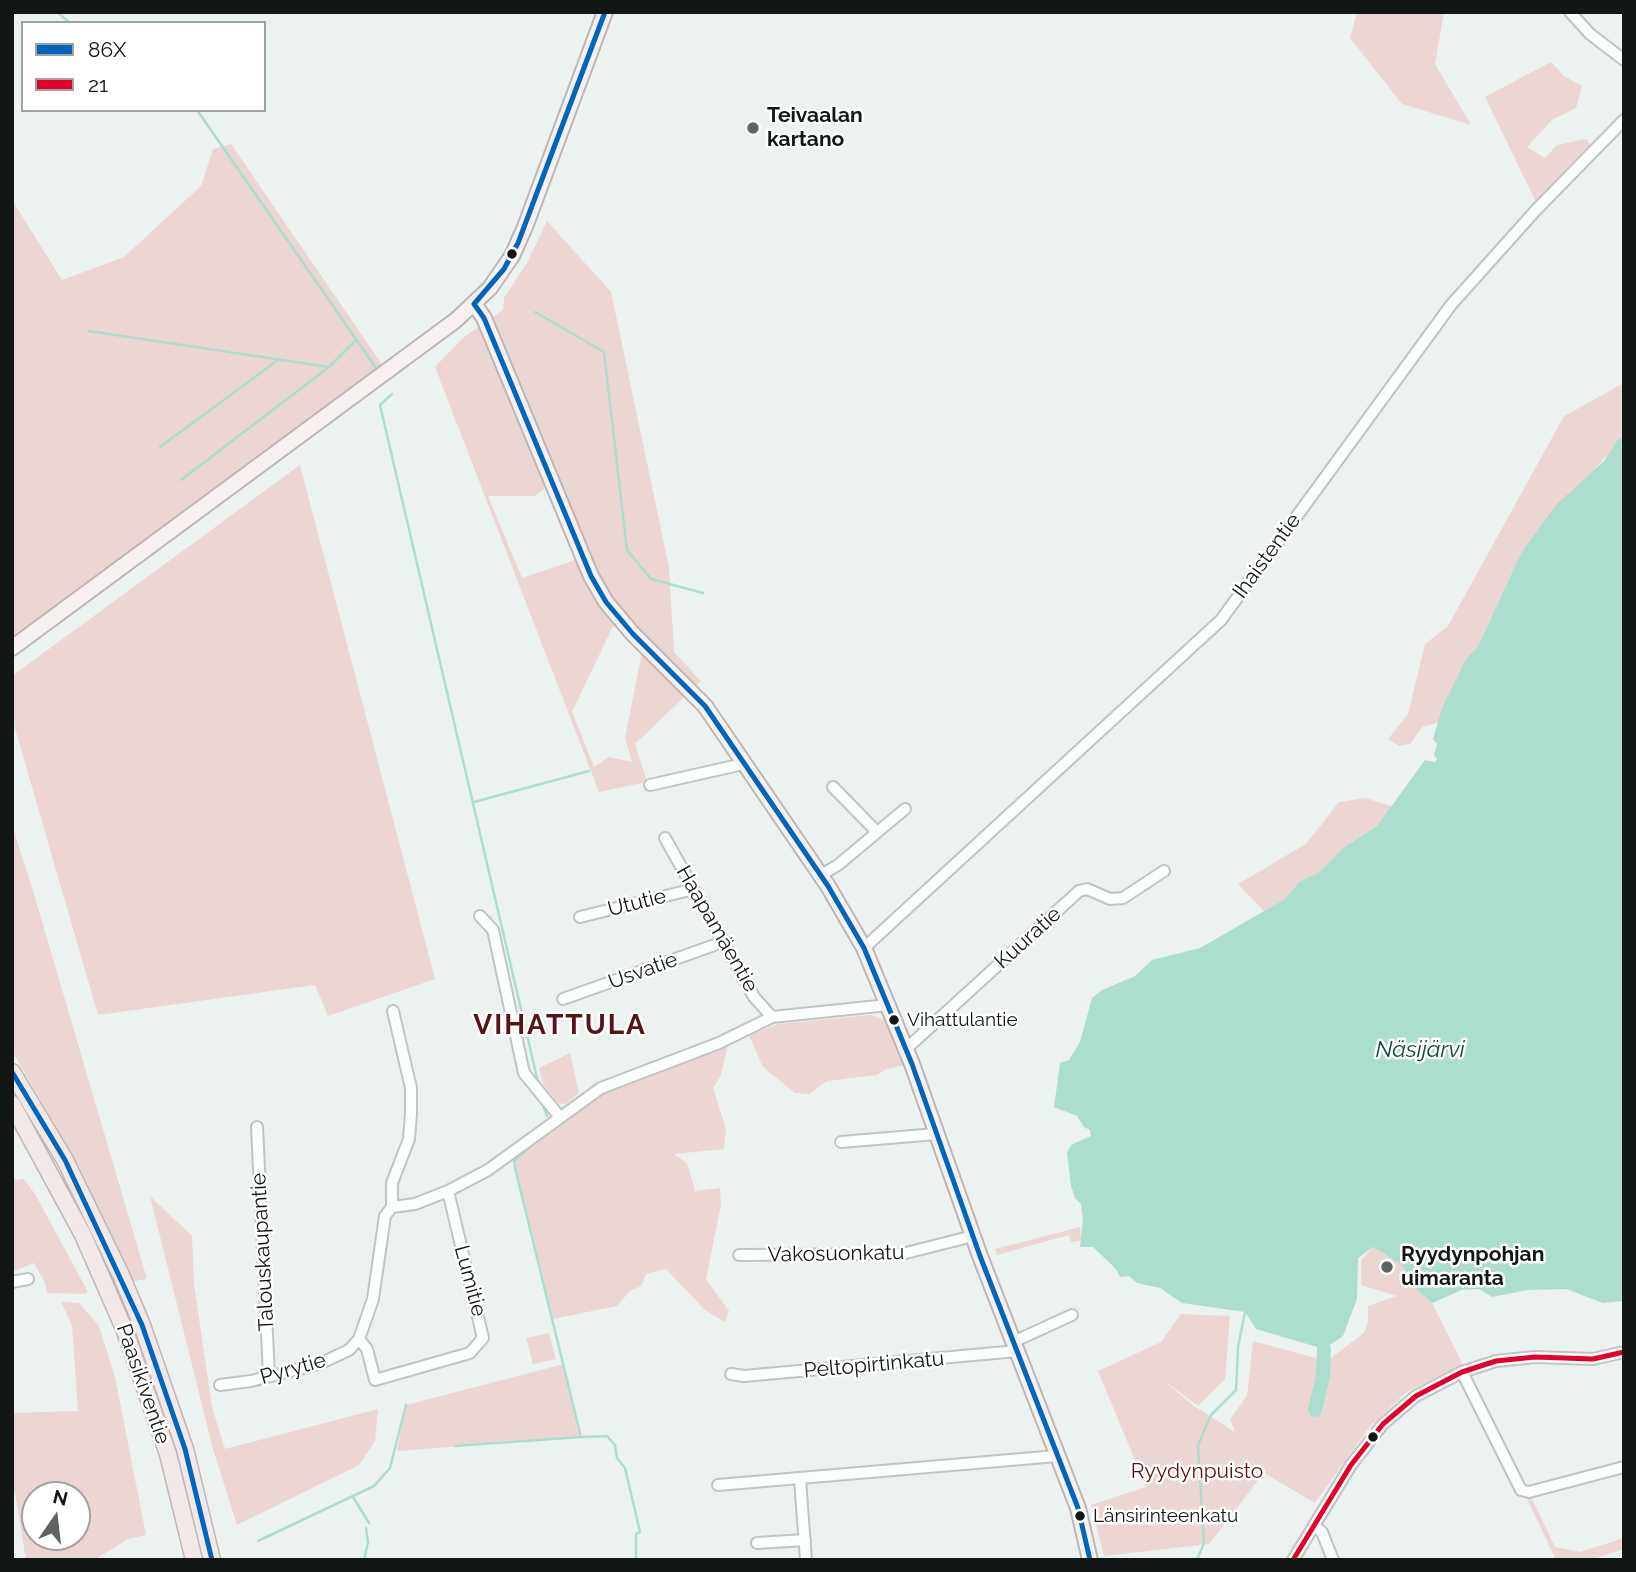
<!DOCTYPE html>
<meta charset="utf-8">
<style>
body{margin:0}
#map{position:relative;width:1636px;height:1572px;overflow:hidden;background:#ecf2f0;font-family:Raleway,sans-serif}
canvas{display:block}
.frame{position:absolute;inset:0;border:14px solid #121715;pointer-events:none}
.legend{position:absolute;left:21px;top:21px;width:245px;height:91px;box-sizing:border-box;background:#fff;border:2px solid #a0a2a1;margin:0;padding:9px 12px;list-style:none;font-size:21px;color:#121715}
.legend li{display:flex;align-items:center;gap:14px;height:35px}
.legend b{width:35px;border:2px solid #a0a2a1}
.north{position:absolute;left:21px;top:1481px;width:70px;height:70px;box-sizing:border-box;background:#fff;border:2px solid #a0a2a1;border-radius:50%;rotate:14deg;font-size:19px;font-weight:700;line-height:28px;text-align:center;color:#121715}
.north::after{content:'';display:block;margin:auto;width:24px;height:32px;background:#5e6462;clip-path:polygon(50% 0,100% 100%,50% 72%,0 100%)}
</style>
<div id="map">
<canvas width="1636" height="1572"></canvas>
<div class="frame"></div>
<ul class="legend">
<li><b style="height:9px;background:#0065bd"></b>86X</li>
<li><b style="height:9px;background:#e4002b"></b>21</li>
</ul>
<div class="north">N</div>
</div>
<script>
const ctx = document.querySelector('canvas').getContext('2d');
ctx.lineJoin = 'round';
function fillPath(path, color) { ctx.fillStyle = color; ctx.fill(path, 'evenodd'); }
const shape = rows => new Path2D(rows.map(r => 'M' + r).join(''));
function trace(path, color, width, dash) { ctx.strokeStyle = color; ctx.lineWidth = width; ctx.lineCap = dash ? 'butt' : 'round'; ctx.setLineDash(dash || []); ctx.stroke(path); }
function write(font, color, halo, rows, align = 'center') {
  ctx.font = font + ' Raleway,sans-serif'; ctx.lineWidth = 5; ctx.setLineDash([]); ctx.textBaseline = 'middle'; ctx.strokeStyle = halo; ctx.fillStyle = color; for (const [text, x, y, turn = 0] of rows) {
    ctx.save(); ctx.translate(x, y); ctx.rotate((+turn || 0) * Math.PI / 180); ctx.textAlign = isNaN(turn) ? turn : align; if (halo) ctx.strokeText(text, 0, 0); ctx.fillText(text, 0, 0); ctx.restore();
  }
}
fillPath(shape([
 [1357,12,1444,12,1435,64,1471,125,1402,104,1350,38],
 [1551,62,1564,76,1582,86,1576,108,1552,120,1527,147,1545,158,1557,145,1586,139,1591,145,1537,204,1485,97],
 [231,144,383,366,12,640,12,200,62,280,124,257,201,186,213,149],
 [547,221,611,292,669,567,674,652,701,681,635,744,647,782,599,792,435,367,464,337,503,310,504,298,528,261],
 [547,488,578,559,522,578,488,496,534,496],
 [614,624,642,652,625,738,632,762,609,757,594,767,572,712],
 [1624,383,1624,436,1521,553,1478,646,1467,658,1438,723,1422,727,1410,744,1399,746,1388,739,1408,714,1425,644,1448,626,1564,416],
 [300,465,435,979,328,1016,315,985,98,1015,12,718,12,676],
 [1366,798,1393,807,1377,826,1344,847,1321,871,1299,882,1285,899,1264,911,1238,884,1306,844,1339,802],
 [12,825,34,894,147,1279,133,1281,79,1166,12,1051],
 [871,1015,885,1020,906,1065,886,1069,877,1075,827,1081,809,1094,795,1093,763,1067,749,1035,778,1024],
 [728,1044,721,1075,713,1088,726,1129,724,1149,674,1154,687,1163,695,1191,720,1188,721,1205,706,1279,729,1311,725,1322,705,1310,666,1269,646,1274,641,1286,630,1291,617,1306,553,1319,514,1161,606,1091],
 [570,1053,579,1093,566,1104,557,1103,543,1083,539,1068],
 [12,1175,16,1180,24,1179,35,1194,88,1292,85,1294,47,1293,45,1283,34,1263,12,1272],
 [150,1196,192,1236,194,1284,212,1407,225,1449,378,1409,375,1441,359,1465,237,1525,213,1449],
 [1080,1227,1081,1239,1079,1241,1071,1242,1069,1235,997,1255,995,1249],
 [1373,1247,1403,1266,1410,1284,1432,1303,1463,1365,1408,1391,1370,1426,1315,1503,1264,1473,1209,1544,1104,1556,1091,1505,1146,1487,1098,1371,1161,1342,1181,1314,1230,1316,1225,1379,1198,1406,1163,1380,1194,1406,1235,1432,1230,1419,1247,1396,1253,1341,1327,1361,1364,1333,1368,1322,1368,1306,1396,1296,1361,1285,1361,1260],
 [61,1302,79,1303,99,1326,115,1377,146,1535,128,1539,94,1560,26,1560,15,1493,12,1492,12,1413,78,1411,72,1325],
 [35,1495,77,1495,77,1537,35,1537],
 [549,1333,556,1359,533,1364,526,1338],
 [564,1364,581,1437,397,1451,406,1405],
 [1527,1499,1532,1499,1555,1547,1580,1552,1624,1538,1624,1549,1590,1560,1556,1560]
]), '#ebd6d3');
fillPath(shape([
 [1624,436,1624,1301,1603,1303,1566,1289,1528,1290,1492,1297,1479,1289,1462,1290,1432,1303,1410,1284,1403,1266,1373,1247,1358,1258,1357,1299,1343,1336,1324,1349,1256,1329,1245,1312,1182,1303,1160,1288,1137,1283,1129,1276,1120,1277,1116,1269,1093,1247,1080,1247,1083,1219,1081,1204,1075,1198,1071,1186,1067,1153,1071,1145,1091,1136,1090,1130,1084,1127,1077,1116,1054,1107,1060,1063,1069,1060,1080,1042,1092,998,1102,990,1135,976,1152,960,1200,948,1285,899,1299,882,1321,871,1344,847,1377,826,1425,760,1435,762,1437,759,1434,755,1437,744,1433,739,1442,708,1466,659,1478,646,1521,553,1557,504,1604,461,1617,441]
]), '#acded0');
trace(shape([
 [57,12,70,23],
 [197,110,376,368],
 [535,312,604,352,627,550,651,579,703,593],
 [89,331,329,367],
 [392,394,380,405,538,1082],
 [160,447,278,360],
 [181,480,329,367,356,340],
 [474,802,589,771],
 [543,1105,547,1116],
 [544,1135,514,1161,515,1168,581,1437,607,1436,615,1445,617,1458,625,1468,640,1532,636,1534,636,1560],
 [455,1446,581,1437],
 [353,1497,369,1523],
 [258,1541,374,1486,390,1468,406,1405],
 [364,1560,368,1542,366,1528],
 [1197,1560,1204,1543,1198,1445,1211,1415,1236,1390,1238,1347,1245,1312]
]), '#acded0', 2.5);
trace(shape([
 [1315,1410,1323,1376,1324,1349]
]), '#acded0', 14);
const minor = shape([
 [1570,12,1590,34,1624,60],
 [650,785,743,764],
 [833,787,876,831],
 [665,838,754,997,772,1017],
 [821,875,838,865,905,809],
 [480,916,493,930,524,1073,559,1116],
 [580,917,694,889],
 [864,948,1221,620,1451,305,1536,210,1624,120],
 [563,999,723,942],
 [906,1049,1079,891,1087,889,1110,899,1123,898,1164,871],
 [257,1127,269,1376],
 [841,1142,936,1134],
 [448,1191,483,1338,470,1353,375,1380,367,1349,359,1339,373,1299,385,1216,392,1207,415,1204,448,1191,488,1170,601,1088,719,1043,772,1017,888,1005],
 [392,1207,392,1183,409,1139,411,1114,411,1088,393,1011],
 [739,1255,902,1254,973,1236],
 [12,1282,28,1279],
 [1013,1342,1072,1315],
 [1462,1372,1521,1490,1529,1492,1624,1467],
 [731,1374,744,1376,1017,1351],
 [220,1385,251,1381,319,1364,349,1350,359,1339],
 [800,1479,806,1560],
 [718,1485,1057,1456],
 [1314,1526,1322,1532,1333,1560],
 [757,1543,805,1540],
 [1293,1560,1351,1465,1383,1424,1416,1396,1462,1372,1496,1361,1535,1357,1593,1359,1624,1352]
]);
const major = shape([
 [474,304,484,318,591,576,606,602,633,634,705,706,828,886,864,948,912,1064,980,1256,1078,1508,1090,1560],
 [12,648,456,320,490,288,512,256,525,227,605,12]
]);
const highway = shape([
 [12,1072,65,1160,121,1275,142,1325,185,1449,212,1560],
 [12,1104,83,1235,125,1331,168,1454,194,1560]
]);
trace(minor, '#c0c5c3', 14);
trace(major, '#beb6b4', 18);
trace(highway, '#beb6b4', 19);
trace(minor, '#fcfdfd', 10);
trace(major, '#f6f0f0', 14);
trace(highway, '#f1e8e7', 16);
trace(shape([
 [474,304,484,318,591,576,606,602,633,634,705,706,828,886,864,948,912,1064,980,1256,1078,1508,1090,1560],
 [474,304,504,269,518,243,605,12],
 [12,1072,65,1160,142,1325,185,1449,212,1560]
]), '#0065bd', 5);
trace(shape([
 [1293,1560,1351,1465,1383,1424,1416,1396,1462,1372,1496,1361,1535,1357,1593,1359,1624,1352]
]), '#e4002b', 5);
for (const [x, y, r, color] of [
 [753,128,7,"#5e6462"],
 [512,254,6,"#121715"],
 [894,1020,6,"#121715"],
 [1387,1267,7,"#5e6462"],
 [1373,1437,6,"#121715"],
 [1080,1516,6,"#121715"]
]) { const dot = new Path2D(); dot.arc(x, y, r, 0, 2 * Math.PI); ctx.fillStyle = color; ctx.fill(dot); trace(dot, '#fff', 2.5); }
write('19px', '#121715', '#fff', [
 ["Vihattulantie",907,1020],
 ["Länsirinteenkatu",1093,1516]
], 'left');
write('bold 21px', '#121715', '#fff', [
 ["Teivaalan",767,116],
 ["kartano",767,140],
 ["Ryydynpohjan",1401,1255],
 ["uimaranta",1401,1279]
], 'left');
write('21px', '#121715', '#fff', [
 ["Ihaistentie",1267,556,-54],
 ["Ututie",637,903,-14],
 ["Haapamäentie",717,929,60],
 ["Kuuratie",1028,938,-42],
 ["Usvatie",643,971,-20],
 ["Talouskaupantie",263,1252,-93],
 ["Vakosuonkatu",836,1254,-1],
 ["Lumitie",470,1281,75],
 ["Peltopirtinkatu",874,1365,-5],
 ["Pyrytie",293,1369,-16],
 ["Paasikiventie",143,1384,71]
]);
write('21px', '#5a1014', '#fff', [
 ["Ryydynpuisto",1197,1472]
]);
write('italic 23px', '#0e4b3e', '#fff', [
 ["Näsijärvi",1420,1050]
]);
ctx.letterSpacing = '2px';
write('bold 28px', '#571316', '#fff', [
 ["VIHATTULA",560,1026]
]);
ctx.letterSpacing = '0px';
</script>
